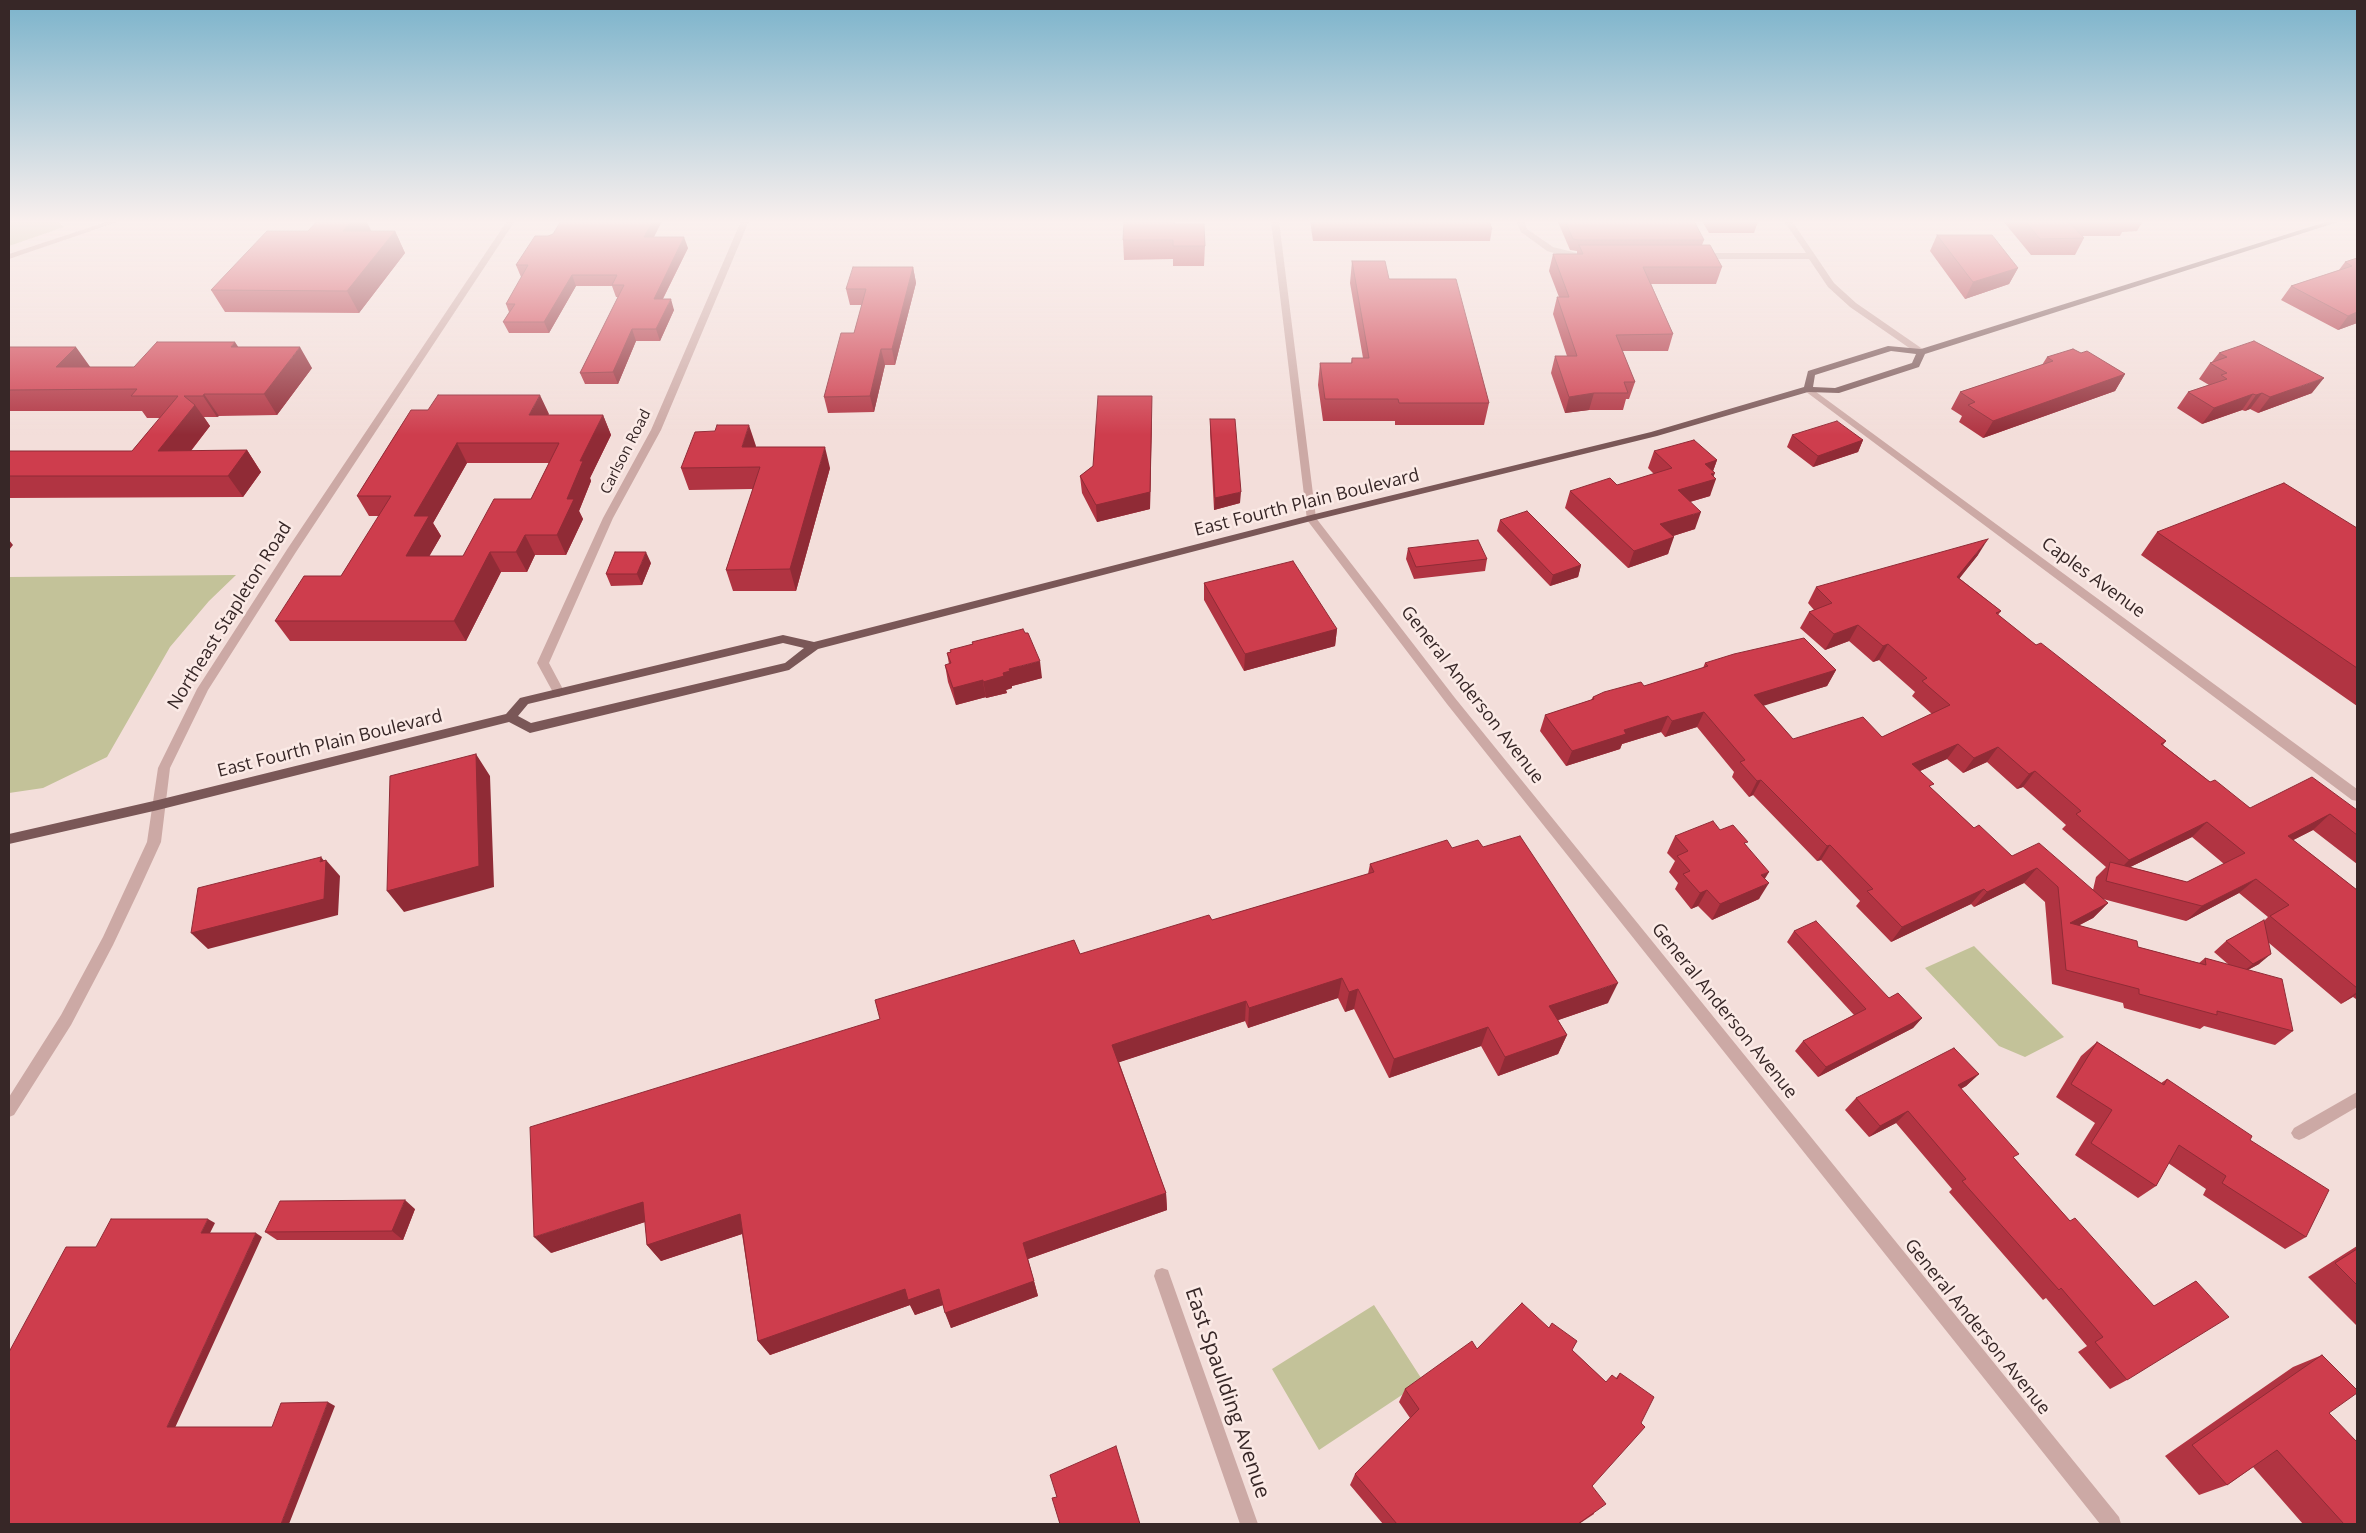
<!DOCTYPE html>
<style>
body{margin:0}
#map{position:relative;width:2366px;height:1533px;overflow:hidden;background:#f3deda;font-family:"Open Sans",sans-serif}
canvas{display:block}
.frame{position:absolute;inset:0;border:10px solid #372727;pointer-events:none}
</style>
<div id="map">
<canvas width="2366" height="1533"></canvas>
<div class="frame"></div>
</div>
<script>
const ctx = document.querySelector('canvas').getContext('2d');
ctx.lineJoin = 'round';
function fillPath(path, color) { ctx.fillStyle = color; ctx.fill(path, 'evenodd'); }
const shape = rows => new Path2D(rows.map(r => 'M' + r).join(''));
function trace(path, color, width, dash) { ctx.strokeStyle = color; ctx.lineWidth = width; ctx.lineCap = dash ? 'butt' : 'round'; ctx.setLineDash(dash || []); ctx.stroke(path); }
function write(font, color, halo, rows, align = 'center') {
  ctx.font = font + ' "Open Sans",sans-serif'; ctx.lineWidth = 5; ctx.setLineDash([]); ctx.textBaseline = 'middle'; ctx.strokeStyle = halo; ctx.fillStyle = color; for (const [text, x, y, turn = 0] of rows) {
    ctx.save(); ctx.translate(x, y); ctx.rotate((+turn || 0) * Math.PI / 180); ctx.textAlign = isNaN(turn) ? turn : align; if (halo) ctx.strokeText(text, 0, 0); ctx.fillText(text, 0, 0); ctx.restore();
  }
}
fillPath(shape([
 [9,221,57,221,64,227,9,246],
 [236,575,209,601,170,647,107,757,43,788,9,793,9,577],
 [1974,946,2064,1037,2025,1057,1999,1046,1925,968],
 [1374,1305,1423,1381,1319,1450,1272,1369]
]), '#c3c299');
fillPath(shape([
 [109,221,120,221,9,259,9,254,109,221],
 [507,221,515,221,296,552,208,690,170,768,161,842,140,888,113,945,71,1025,14,1115,9,1117,9,1097,61,1015,103,937,147,842,158,768,197,689,288,548,507,221],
 [741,221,749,221,661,430,613,518,549,663,565,693,559,697,555,696,537,663,603,518,651,430,741,221],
 [1271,221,1279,221,1316,518,1455,698,2119,1517,2121,1524,2100,1524,1447,704,1307,520,1271,221],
 [1516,221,1524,221,1527,229,1553,247,1589,256,1585,259,1575,259,1547,251,1521,232,1516,221],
 [1784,221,1792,221,1834,283,1856,303,1924,350,1924,354,1918,354,1850,307,1828,287,1809,259,1700,259,1696,256,1700,253,1806,253,1784,221],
 [1808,386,2357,789,2357,801,2352,800,1805,391,1803,389,1808,386],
 [2357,1092,2357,1107,2304,1138,2299,1140,2294,1138,2291,1133,2294,1128,2357,1092],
 [1162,1268,1168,1270,1170,1276,1258,1524,1240,1524,1154,1276,1156,1270,1162,1268]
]), '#cca9a5');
fillPath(shape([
 [2329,221,2341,221,1925,354,1919,367,1839,393,1808,392,1657,436,1311,521,818,649,789,670,530,733,509,722,158,810,9,844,9,834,158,800,506,714,520,698,524,697,783,635,814,642,1311,515,1651,432,1804,387,1808,371,1888,346,1921,349,2329,221],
 [1891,351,1916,354,1912,363,1835,388,1813,387,1815,375,1891,351],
 [783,643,804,648,785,663,531,723,518,716,528,704,783,643]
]), '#7a5757');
fillPath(shape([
 [317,221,366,221,371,231,395,231,405,253,359,313,225,312,211,290,308,231],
 [662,221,654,237,688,248,663,299,674,310,660,341,636,341,618,384,585,384,580,373,618,297,616,297,612,286,576,286,549,333,509,333,503,322,509,312,506,304,522,277,521,277,516,265,548,236,553,234],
 [1310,221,1489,221,1492,229,1490,241,1313,241],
 [1559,221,1565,221,1704,240,1702,245,1722,267,1716,284,1651,284,1673,334,1668,351,1622,351,1635,382,1629,399,1626,399,1623,410,1589,410,1565,413,1551,373,1555,356,1567,356,1553,314,1557,297,1559,297,1549,271,1553,254,1577,254,1577,251,1570,250,1558,222],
 [1702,221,1758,221,1758,222,1754,233,1709,233],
 [2003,221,2143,221,2137,231,2122,232,2120,236,2082,236,2084,238,2075,255,2031,255],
 [1174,224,1205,246,1204,266,1173,266,1173,259,1124,260,1123,240],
 [1937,235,2018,268,2009,284,1965,299,1930,251],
 [2357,258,2357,323,2338,330,2281,300,2291,286,2339,270,2345,262],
 [1352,261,1389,279,1489,403,1484,425,1395,425,1395,421,1323,421,1318,385,1320,363,1351,363,1352,358,1363,358,1350,283],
 [913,267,916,283,895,365,885,365,874,412,828,413,824,397,854,333,862,305,850,305,846,289],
 [9,347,90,367,134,367,239,347,312,368,277,415,219,416,217,417,204,417,210,426,191,451,247,450,261,472,243,497,9,498,9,451,132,451,160,418,147,418,142,411,9,411],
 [2081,353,2125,374,2115,391,1983,438,1959,422,1962,416,1951,409,1960,392,2042,365,2047,357],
 [2219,353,2312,393,2258,413,2250,409,2245,411,2242,410,2202,424,2177,408,2188,392,2209,385,2199,379,2210,363,2212,362],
 [411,410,549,415,603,415,611,435,590,478,591,481,579,511,583,519,566,555,535,555,527,572,501,572,466,641,290,641,275,621,341,576,379,516,369,516,357,496],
 [467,463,549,463,531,499,463,556,429,556,441,536,433,523],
 [1152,412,1150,509,1097,522,1082,493,1080,476,1093,466],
 [1210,419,1240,503,1214,510,1210,431],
 [1792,435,1863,440,1858,452,1813,467,1787,447],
 [756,446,755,447,830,468,796,591,733,591,726,570,753,489,689,490,681,468],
 [1654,451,1717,460,1713,471,1713,476,1710,496,1690,502,1695,529,1673,536,1668,554,1628,568,1565,508,1570,491,1617,485,1654,474,1648,468],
 [1500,520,1581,565,1578,577,1550,586,1497,531],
 [2357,528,2357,706,2141,555,2157,532],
 [1408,548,1487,559,1485,571,1414,579,1406,559],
 [1978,555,1959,578,2001,611,1998,615,2036,645,2166,741,2163,745,2210,782,2250,808,2357,810,2357,864,2313,830,2293,840,2357,890,2357,998,2356,999,2353,997,2341,1004,2269,943,2259,964,2248,970,2293,1031,2275,1045,2204,1026,2200,1029,2124,1008,2123,1003,2052,984,2045,902,2024,883,1974,907,1971,904,1891,942,1856,906,1860,901,1821,860,1817,861,1753,795,1749,797,1732,777,1734,772,1697,727,1665,737,1661,732,1622,744,1620,749,1566,766,1540,731,1545,715,1591,700,1593,697,1644,686,1703,668,1705,663,1836,670,1827,686,1763,705,1793,739,1882,737,1932,714,1912,696,1915,692,1879,660,1873,662,1849,641,1825,650,1800,628,1809,612,1814,610,1808,603,1816,587],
 [1947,759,1963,773,1987,762,2017,789,2023,787,2066,825,2062,829,2106,867,2096,877,2093,890,2012,856,1974,828,1931,788,1920,771],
 [2192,837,2224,864,2187,882,2130,867],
 [2239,893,2268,917,2264,921,2226,941,2214,952,2229,965,2205,958,2199,963,2138,947,2079,925,2093,918,2108,903,2103,899,2186,921],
 [651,563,642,585,611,586,606,574],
 [1204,583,1337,629,1335,646,1244,671,1204,600],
 [972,642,1042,678,1012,686,1012,688,1006,690,1007,693,986,698,986,697,956,705,948,682,945,665,949,664,947,653,973,644],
 [1720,830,1746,845,1765,879,1759,899,1712,920,1698,906,1691,909,1675,889,1678,883,1669,872,1675,861,1667,853,1675,836],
 [1483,847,1608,1003,1558,1020,1567,1035,1558,1054,1498,1076,1481,1046,1389,1078,1354,1009,1345,1012,1338,998,1248,1028,1245,1021,1119,1062,1166,1193,1167,1210,1028,1259,1038,1296,951,1328,943,1305,915,1315,910,1305,770,1355,758,1341,742,1234,661,1261,647,1245,645,1222,551,1253,880,1019,1080,954,1212,920,1368,874,1370,864,1452,848],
 [1794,931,1889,998,1922,1018,1913,1028,1818,1077,1795,1051,1803,1041,1854,1015,1787,942],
 [2097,1042,2161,1083,2167,1079,2250,1140,2306,1237,2285,1249,2203,1195,2206,1189,2168,1163,2156,1186,2138,1198,2075,1155,2095,1123,2056,1097,2081,1056],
 [1979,1074,1966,1086,1961,1089,2014,1158,2070,1221,2154,1306,2196,1281,2127,1380,2110,1389,2078,1352,2087,1346,2046,1298,2043,1300,1949,1192,1952,1189,1896,1123,1869,1137,1845,1110,1856,1098],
 [415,1209,403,1240,277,1240,265,1232],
 [2357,1246,2357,1326,2308,1277],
 [1477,1349,1572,1350,1606,1382,1616,1378,1620,1373,1592,1486,1594,1514,1579,1524,1383,1524,1350,1485,1355,1474,1410,1418,1399,1402,1405,1389],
 [2322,1355,2329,1413,2357,1524,2303,1524,2253,1467,2227,1485,2199,1495,2165,1456,2293,1367]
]), '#b13442');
fillPath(shape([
 [352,221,366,221,372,232,343,231],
 [653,221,662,221,648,248,644,237],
 [395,231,405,253,359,313,347,291],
 [684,237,688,248,657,310,654,299],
 [913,267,916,283,895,365,892,349],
 [2018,268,2009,284,1965,299,1973,282],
 [572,275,576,286,549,333,544,322],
 [671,299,674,310,660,341,656,329],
 [2357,312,2357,323,2338,330,2348,316],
 [632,329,636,341,618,384,613,372],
 [235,342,249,363,231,347],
 [76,347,91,368,56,367],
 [300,347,312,368,277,415,264,394],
 [881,349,885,365,874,412,870,396],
 [2125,374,2115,391,1983,438,1993,421],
 [2324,378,2312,393,2258,413,2270,397],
 [1594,393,1589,410,1565,413,1569,397],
 [2262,393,2250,409,2245,411,2256,395],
 [204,394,219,416,217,417,203,396],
 [2253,394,2242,410,2202,424,2214,408],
 [540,395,549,414,538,435,529,415],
 [1152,396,1150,509,1097,522,1096,505],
 [195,405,210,426,174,472,158,451],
 [603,415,611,435,590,478,591,481,579,511,583,519,566,555,557,535,567,499,580,461],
 [749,425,756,446,749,468,742,447],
 [1863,440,1858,452,1813,467,1818,456],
 [457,443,467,463,433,523,441,536,418,576,406,556,414,516],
 [825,447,830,468,796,591,790,569],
 [247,450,261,472,243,497,228,476],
 [1717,460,1712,474,1715,473,1712,480,1716,479,1710,496,1672,507,1678,490,1705,464],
 [1241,492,1240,503,1214,510,1215,498],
 [1701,512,1695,529,1654,542,1660,524],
 [525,535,535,555,527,572,516,552],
 [1674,537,1668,554,1628,568,1634,551],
 [1988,539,1978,555,1948,593,1957,577],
 [9,540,13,545,9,550],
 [490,552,501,572,466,641,454,621],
 [646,552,651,563,642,585,637,574],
 [1581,565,1578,577,1550,586,1553,575],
 [1858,625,1849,641,1825,650,1834,634],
 [1337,629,1335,646,1244,671,1245,654],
 [1888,644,1879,660,1873,662,1883,646],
 [1040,661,1042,678,1012,686,1012,688,1006,690,1007,693,986,698,983,682,1003,673,1009,669],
 [1836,670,1827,686,1747,711,1754,695],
 [983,680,986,697,956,705,953,688],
 [1704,712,1697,727,1665,737,1672,721],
 [1668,716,1661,732,1622,744,1620,749,1566,766,1572,751,1624,730],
 [1958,744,1947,759,1902,779,1912,764],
 [1998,747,1987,762,1963,773,1974,758],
 [476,754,490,776,494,887,404,912,387,891],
 [2035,771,2023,787,2017,789,2029,774],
 [1761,780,1753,795,1749,797,1757,781],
 [2330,814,2313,830,2272,851,2288,836],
 [2207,822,2192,837,2114,875,2129,860],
 [1830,845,1821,860,1817,861,1827,846],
 [321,857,326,863,326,860,340,876,338,915,208,949,191,933,320,862],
 [2037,868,2024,883,1974,907,1987,892],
 [1769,872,1760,887,1769,883,1759,899,1712,920,1720,904,1761,875],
 [2256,879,2239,893,2186,921,2202,906],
 [1984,889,1971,904,1891,942,1902,927],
 [1707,890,1698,906,1691,909,1700,893],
 [2108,903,2093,918,2063,934,2070,923],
 [2271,954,2259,964,2240,974,2253,964],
 [1342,978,1338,998,1248,1028,1249,1008],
 [1618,983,1608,1003,1541,1026,1549,1006],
 [1358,989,1354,1009,1345,1012,1349,992],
 [2357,992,2357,994,2341,1004],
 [1246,1001,1245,1021,1114,1064,1112,1045],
 [1922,1018,1913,1028,1818,1077,1826,1067],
 [1488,1027,1481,1046,1389,1078,1394,1059],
 [1567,1035,1558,1054,1498,1076,1505,1057],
 [1979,1074,1966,1086,1945,1097,1958,1085],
 [1908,1111,1896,1123,1869,1137,1880,1126],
 [1166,1193,1167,1210,1028,1259,1023,1243],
 [405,1200,415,1209,403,1240,392,1231],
 [643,1202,657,1218,551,1253,534,1237],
 [740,1214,751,1231,661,1261,647,1245],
 [208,1219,215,1223,208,1237,201,1233],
 [256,1233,262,1237,174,1430,167,1427],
 [1034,1281,1038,1296,951,1328,945,1313],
 [905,1289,939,1289,946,1304,915,1315,910,1305,770,1355,758,1341],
 [328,1402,335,1406,289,1524,281,1524]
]), '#902b36');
const building = shape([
 [317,221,352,221,343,231,395,231,347,291,211,290,267,231,308,231,317,221],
 [561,221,653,221,644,237,684,237,654,299,671,299,656,329,632,329,613,372,580,373,624,285,612,285,617,275,572,275,544,322,503,322,515,304,506,304,528,265,516,265,535,236,548,236,553,234,561,221],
 [1124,221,1174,221,1174,224,1204,224,1205,246,1173,246,1173,240,1123,240,1124,221],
 [1313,221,1489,221,1492,229,1314,229,1313,221],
 [1565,221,1694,221,1704,240,1578,240,1573,239,1565,221],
 [1712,221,1758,221,1758,222,1713,222,1712,221],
 [2025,221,2068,221,2084,238,2040,239,2025,221],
 [1937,235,1992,235,2018,268,1973,282,1937,235],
 [1579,245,1710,245,1722,267,1643,267,1673,334,1616,335,1635,382,1624,382,1628,393,1594,393,1569,397,1555,356,1577,356,1557,297,1569,297,1553,254,1583,254,1579,245],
 [2357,258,2357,312,2348,316,2291,286,2352,266,2345,262,2357,258],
 [1352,261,1385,261,1389,279,1456,279,1489,403,1399,403,1398,399,1325,399,1320,363,1352,363,1352,358,1369,358,1352,261],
 [853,267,913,267,892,349,881,349,870,396,824,397,841,333,854,333,866,289,846,289,853,267],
 [2254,341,2324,378,2270,397,2262,393,2256,395,2253,394,2214,408,2188,392,2227,379,2221,375,2227,373,2210,363,2227,357,2219,353,2254,341],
 [157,342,235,342,231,347,300,347,264,394,204,394,203,396,184,396,195,405,158,451,247,450,228,476,9,476,9,451,132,451,178,396,131,396,137,389,9,390,9,347,76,347,56,367,134,367,157,342],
 [2073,349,2081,353,2087,351,2125,374,1993,421,1968,405,1975,402,1960,392,2053,361,2047,357,2073,349],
 [438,395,540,395,529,415,603,415,580,461,583,461,567,499,574,499,557,535,525,535,516,552,490,552,454,621,275,621,304,576,341,576,391,496,357,496,411,410,428,410,438,395],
 [457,443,559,443,531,499,494,499,463,556,406,556,429,516,414,516,457,443],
 [1098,396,1152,396,1150,492,1096,505,1080,476,1093,466,1098,396],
 [1210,419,1235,419,1241,492,1215,498,1210,419],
 [1837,421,1863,440,1818,456,1792,435,1837,421],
 [717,425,749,425,742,447,825,447,790,569,726,570,760,467,681,468,695,432,715,431,717,425],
 [1694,440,1717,460,1705,464,1715,473,1711,474,1716,479,1678,490,1701,512,1660,524,1674,537,1634,551,1570,491,1610,478,1617,485,1672,468,1654,451,1694,440],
 [2284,483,2357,528,2357,668,2157,532,2284,483],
 [1527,511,1581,565,1553,575,1500,520,1527,511],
 [1988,539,1957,577,2001,611,1996,613,2036,645,2041,643,2166,741,2161,744,2210,782,2215,780,2250,808,2312,777,2357,810,2357,835,2330,814,2288,836,2357,890,2357,988,2270,916,2289,905,2256,879,2202,906,2106,881,2110,862,2187,882,2245,853,2207,822,2129,860,2076,814,2081,811,2035,771,2029,774,1998,747,1974,758,1958,744,1912,764,1934,784,1929,786,1974,828,1979,825,2012,856,2039,843,2108,903,2070,923,2137,941,2138,947,2206,965,2205,958,2282,979,2293,1031,2217,1011,2217,1015,2139,994,2139,989,2066,970,2058,887,2037,868,1987,892,1984,889,1902,927,1867,891,1873,889,1830,845,1827,846,1761,780,1757,781,1740,762,1745,760,1704,712,1672,721,1668,716,1624,730,1626,734,1572,751,1545,715,1594,699,1593,697,1604,692,1641,682,1644,686,1708,666,1705,663,1734,654,1804,638,1836,670,1754,695,1793,739,1863,717,1882,737,1950,705,1922,681,1927,678,1888,644,1883,646,1858,625,1834,634,1809,612,1832,603,1816,587,1988,539],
 [1478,540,1487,559,1416,567,1408,548,1478,540],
 [615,552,646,552,637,574,606,574,615,552],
 [1293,561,1337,629,1245,654,1204,583,1293,561],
 [1023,629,1025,633,1028,633,1040,661,1009,669,1010,671,1003,673,1004,676,983,682,983,680,953,688,945,665,951,663,947,653,951,652,950,650,973,644,972,642,1023,629],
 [476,754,479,866,387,891,390,776,476,754],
 [1713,821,1720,830,1733,825,1748,842,1744,843,1769,872,1761,875,1769,883,1720,904,1707,890,1700,893,1683,874,1690,871,1677,856,1688,851,1675,836,1713,821],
 [1520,836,1618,983,1549,1006,1567,1035,1505,1057,1488,1027,1394,1059,1358,989,1349,992,1342,978,1249,1008,1246,1001,1112,1045,1166,1193,1023,1243,1034,1281,945,1313,939,1289,908,1300,905,1289,758,1341,740,1214,647,1245,643,1202,534,1237,530,1127,880,1019,875,1000,1074,940,1080,954,1209,915,1212,920,1374,872,1370,864,1447,840,1452,848,1478,840,1483,847,1520,836],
 [321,857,320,862,326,860,324,899,191,933,198,888,321,857],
 [2264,920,2271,954,2253,964,2226,941,2264,920],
 [1816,921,1889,998,1898,993,1922,1018,1826,1067,1803,1041,1866,1009,1794,931,1816,921],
 [2097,1042,2164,1085,2167,1079,2252,1136,2250,1140,2329,1190,2306,1237,2222,1183,2226,1176,2179,1145,2156,1186,2091,1143,2112,1110,2071,1084,2097,1042],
 [1954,1048,1979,1074,1958,1085,2019,1154,2013,1157,2070,1221,2075,1218,2154,1306,2196,1281,2229,1317,2127,1380,2095,1342,2103,1337,2061,1288,2059,1290,1962,1181,1966,1179,1908,1111,1880,1126,1856,1098,1954,1048],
 [405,1200,392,1231,265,1232,280,1201,405,1200],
 [111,1219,208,1219,201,1233,256,1233,167,1427,272,1427,281,1403,328,1402,281,1524,9,1524,9,1352,66,1247,96,1247,111,1219],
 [2357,1249,2357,1285,2335,1263,2357,1249],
 [1522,1303,1549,1328,1552,1323,1577,1341,1572,1350,1606,1382,1612,1375,1617,1379,1620,1373,1654,1397,1641,1423,1645,1427,1592,1486,1606,1504,1578,1524,1397,1524,1355,1474,1419,1409,1405,1389,1472,1341,1477,1349,1522,1303],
 [2322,1355,2357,1390,2357,1393,2329,1413,2357,1442,2357,1524,2344,1524,2277,1450,2227,1485,2192,1445,2322,1355],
 [1116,1446,1140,1524,1060,1524,1052,1498,1057,1497,1050,1475,1116,1446]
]);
fillPath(building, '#ce3d4d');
trace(building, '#902b36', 1);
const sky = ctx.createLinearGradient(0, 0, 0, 435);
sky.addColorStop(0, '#7bb3cb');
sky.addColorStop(0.51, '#faf0ee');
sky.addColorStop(1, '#faf0ee00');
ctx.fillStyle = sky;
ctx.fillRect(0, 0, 2366, 435);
write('15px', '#372727', '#fbeae6', [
 ["Carlson Road",626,452,-63]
]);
write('18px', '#372727', '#fbeae6', [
 ["East Fourth Plain Boulevard",1307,503,-14],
 ["Caples Avenue",2093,578,36],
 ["Northeast Stapleton Road",230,616,-58],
 ["General Anderson Avenue",1472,695,52],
 ["East Fourth Plain Boulevard",330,744,-14],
 ["General Anderson Avenue",1724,1011,51],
 ["General Anderson Avenue",1977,1327,51]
]);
write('21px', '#372727', '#fbeae6', [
 ["East Spaulding Avenue",1227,1393,71]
]);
</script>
